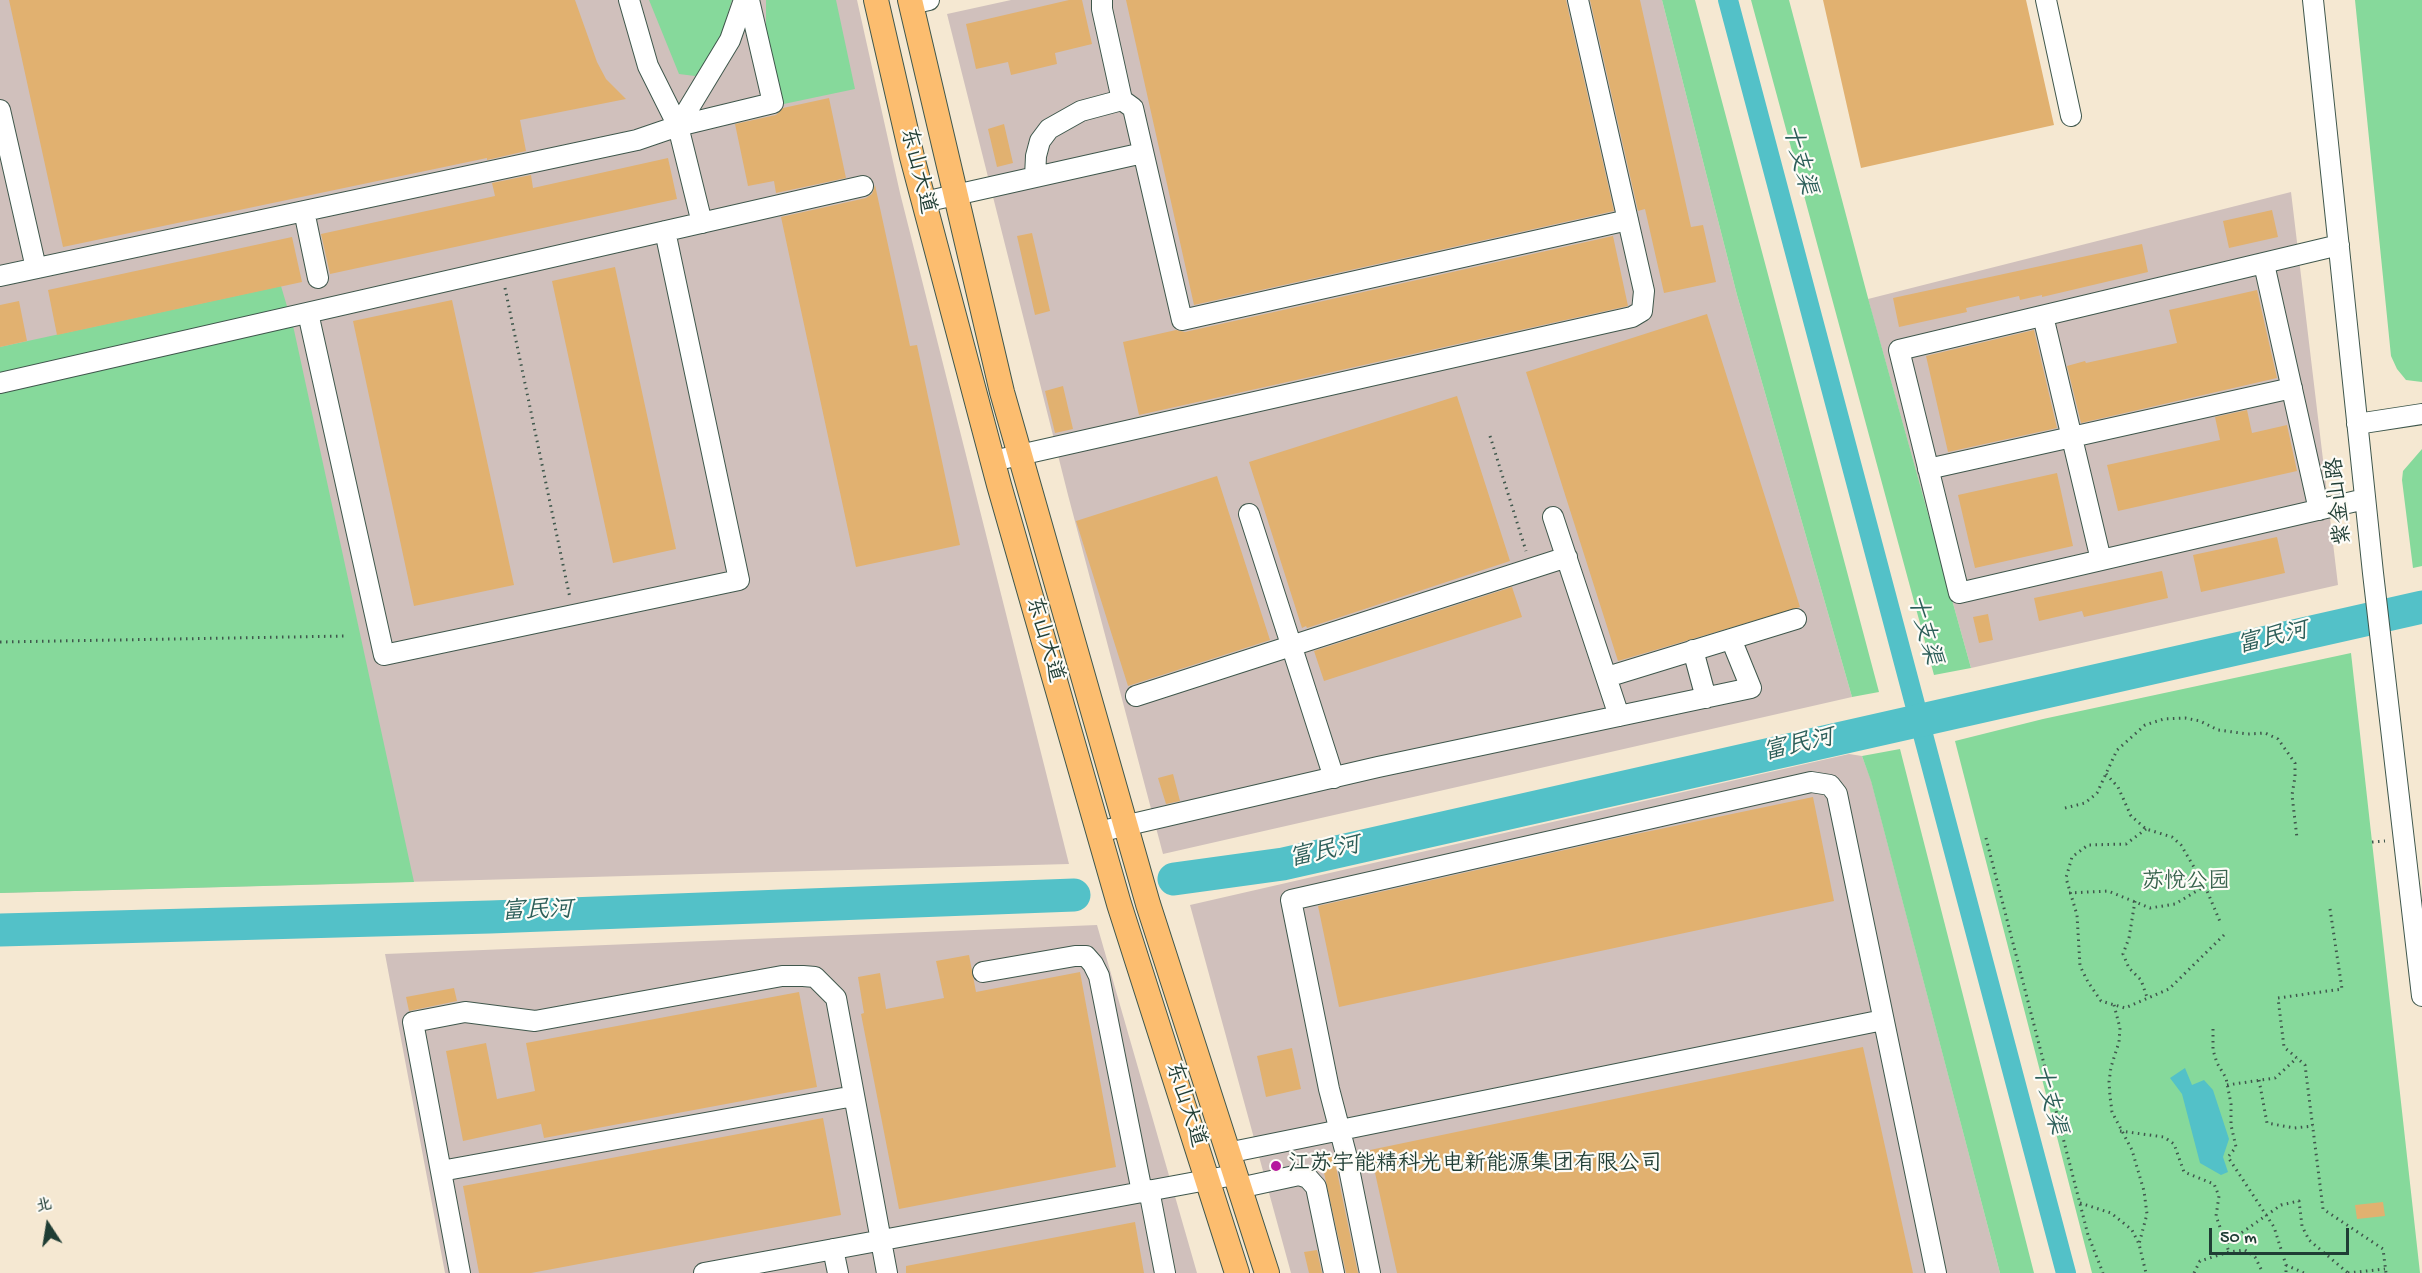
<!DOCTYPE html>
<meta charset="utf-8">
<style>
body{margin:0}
#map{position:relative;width:2422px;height:1273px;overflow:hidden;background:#f5e8d2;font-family:"Gochi Hand","LXGW WenKai TC",sans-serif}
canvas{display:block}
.north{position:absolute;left:18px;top:1195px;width:60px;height:60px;-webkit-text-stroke:4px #fdfcf7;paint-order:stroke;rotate:348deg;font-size:16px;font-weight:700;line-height:24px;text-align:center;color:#1f3d34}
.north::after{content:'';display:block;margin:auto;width:21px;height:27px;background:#1f3d34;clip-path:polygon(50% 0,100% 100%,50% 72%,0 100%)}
.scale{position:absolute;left:2209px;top:1228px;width:140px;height:27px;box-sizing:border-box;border:3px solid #1f3d34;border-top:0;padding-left:8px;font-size:18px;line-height:21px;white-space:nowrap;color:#1f3d34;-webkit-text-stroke:4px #fdfcf7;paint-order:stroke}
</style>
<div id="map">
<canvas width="2422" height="1273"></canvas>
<div class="north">北</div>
<div class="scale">50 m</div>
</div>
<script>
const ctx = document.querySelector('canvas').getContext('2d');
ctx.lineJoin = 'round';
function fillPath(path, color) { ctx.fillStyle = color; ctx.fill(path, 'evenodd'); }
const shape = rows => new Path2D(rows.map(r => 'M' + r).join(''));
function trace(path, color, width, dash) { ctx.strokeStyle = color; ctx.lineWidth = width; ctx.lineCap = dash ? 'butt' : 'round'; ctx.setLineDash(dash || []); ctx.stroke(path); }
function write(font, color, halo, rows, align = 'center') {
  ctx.font = font + ' "Gochi Hand","LXGW WenKai TC",sans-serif'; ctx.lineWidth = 4.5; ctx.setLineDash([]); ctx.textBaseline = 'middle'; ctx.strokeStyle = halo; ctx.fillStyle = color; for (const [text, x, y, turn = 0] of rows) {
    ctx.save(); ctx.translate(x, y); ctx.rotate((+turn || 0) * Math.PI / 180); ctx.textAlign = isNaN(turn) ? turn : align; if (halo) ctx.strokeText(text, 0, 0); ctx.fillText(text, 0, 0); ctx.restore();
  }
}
fillPath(shape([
 [0,0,857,0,900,193,1069,864,0,893],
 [1011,0,1662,0,1737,295,1852,697,1163,854,1068,495,947,14],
 [2291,192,2338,585,1971,668,1868,299],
 [1849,754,1862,756,1871,780,2000,1273,1291,1273,1190,905],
 [1097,925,1197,1273,445,1273,385,954]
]), '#d0c0bc');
fillPath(shape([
 [649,0,732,0,722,33,700,73,695,76,679,74],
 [766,0,836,0,855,89,779,105,766,47],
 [1662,0,1695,0,1879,692,1852,697,1737,295],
 [1751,0,1789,0,1868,298,1971,668,1934,675],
 [2355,0,2422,0,2422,382,2406,380,2397,369,2391,356],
 [281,286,294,330,414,882,0,893,0,347],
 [2422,449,2422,566,2413,568,2402,480,2403,471],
 [2351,653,2420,1273,2092,1273,1955,741,2043,719],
 [1900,749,2034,1273,2000,1273,1871,781,1862,756]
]), '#86d99b');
fillPath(shape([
 [2185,1068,2192,1085,2204,1080,2213,1090,2229,1139,2223,1157,2228,1172,2221,1175,2200,1163,2182,1094,2170,1078]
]), '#53c1c8');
trace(shape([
 [1728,0,2066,1273]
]), '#53c1c8', 20);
trace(shape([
 [1174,879,1283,864,2422,607],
 [0,930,490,917,1074,895]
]), '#53c1c8', 33);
fillPath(shape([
 [9,0,575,0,597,62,606,79,626,99,520,120,526,151,487,160,487,158,63,247],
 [1069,0,1082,0,1092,44,1055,53,1057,64,1011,75,1008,62,976,69,966,24],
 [1126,0,1566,0,1614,211,1194,305],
 [1590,0,1640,0,1691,227,1703,225,1716,282,1664,293,1645,209,1638,211],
 [1823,0,2026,0,2054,125,1861,168],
 [829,98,846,178,776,193,774,181,748,186,735,124,776,115,783,108],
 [1004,124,1013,163,997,167,988,129],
 [668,158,677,199,330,274,321,234,495,196,492,183,531,175,533,188],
 [875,185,910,346,917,345,960,545,856,567,781,217,866,198,872,194],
 [2272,210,2278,237,2229,248,2223,221],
 [1032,233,1050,311,1035,315,1017,236],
 [1613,236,1628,306,1139,415,1123,342,1176,330,1185,332],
 [292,237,302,282,57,335,48,290],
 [2142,244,2148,272,2042,297,2042,295,2020,300,2019,296,1966,308,1967,312,1899,327,1893,298],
 [615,267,676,549,613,563,552,281],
 [2257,290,2277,378,2081,423,2067,366,2085,361,2086,363,2177,343,2169,310],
 [452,300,514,585,414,606,353,321],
 [19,301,27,341,0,347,0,305],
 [1707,314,1800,607,1618,661,1526,372],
 [2034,330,2057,428,1948,452,1926,356],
 [1063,386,1073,429,1055,433,1045,391],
 [1457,396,1510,561,1307,628,1306,626,1302,628,1249,462],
 [2247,410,2252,433,2287,425,2297,471,2118,511,2107,465,2220,440,2215,417],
 [2057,473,2073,546,1975,568,1958,495],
 [1217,476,1270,640,1128,686,1076,521],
 [2277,537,2285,573,2201,592,2193,555],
 [2162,571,2168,598,2084,617,2082,611,2039,621,2034,598],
 [1512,587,1522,617,1324,681,1314,651],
 [1988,614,1993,640,1979,643,1973,617],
 [1173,774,1180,801,1166,804,1158,778],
 [1813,797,1834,901,1339,1007,1318,906,1622,837],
 [969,955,976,992,1080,972,1116,1167,899,1209,861,1014,864,1013,858,977,880,973,886,1009,944,998,936,961],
 [454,988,457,1001,409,1011,406,997],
 [799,992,817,1087,544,1138,541,1124,463,1141,446,1051,486,1043,497,1099,535,1091,526,1043],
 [1863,1047,1913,1273,1397,1273,1370,1150],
 [1292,1048,1301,1089,1266,1097,1257,1056],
 [823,1118,841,1215,531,1273,479,1273,463,1186],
 [1334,1156,1334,1157,1358,1273,1346,1273,1321,1159],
 [2383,1202,2385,1216,2357,1219,2355,1205],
 [1135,1222,1144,1273,906,1273,906,1266],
 [1317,1250,1322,1273,1309,1273,1304,1252]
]), '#e1b170');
const minor = shape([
 [1102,0,1102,9,1122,100,1133,108,1182,320,1628,220],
 [2046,0,2071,116],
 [2313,0,2373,573,2422,996],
 [911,4,929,0],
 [0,110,36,268],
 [678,126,773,103,749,0],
 [1035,177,1036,156,1040,141,1049,129,1081,111,1122,100],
 [924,202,1143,153],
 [304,211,318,278],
 [702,223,678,126,730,40,744,0],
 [2339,245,1899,350,1959,593,2365,499],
 [2264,264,2319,510],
 [0,276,637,140,678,126,648,66,629,0],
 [308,313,384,655,739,580,665,231],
 [2043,316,2101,560],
 [0,383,863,186],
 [2357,424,2422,414],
 [993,461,1632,317,1642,311,1644,291,1578,0],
 [1928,469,2292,388],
 [1249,514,1334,778],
 [1553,517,1619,716],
 [1693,650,1706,698],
 [1607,677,1796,619],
 [1136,696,1567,557],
 [1098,832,1378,767,1751,688,1731,639],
 [983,972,1075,956,1086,956,1093,964,1099,976,1142,1192],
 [1227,1153,1883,1020],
 [441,1171,854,1096],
 [1239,1188,1299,1175,1308,1178,1316,1187,1334,1273],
 [1149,1190,1165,1273],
 [833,1249,838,1273],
 [460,1273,413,1022,465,1012,535,1021,782,976,803,976,815,977,836,998,887,1273],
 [704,1273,1234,1175],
 [1370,1273,1346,1154,1329,1089,1291,900,1811,782,1830,785,1837,794,1936,1273]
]);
const major = shape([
 [876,0,912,157,999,485,1119,904,1237,1273],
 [910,0,1002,392,1148,904,1267,1273]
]);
trace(minor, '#3f574c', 22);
trace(major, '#3f574c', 26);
trace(shape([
 [505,288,570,598],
 [1490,436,1526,551],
 [0,642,346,636],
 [2106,774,2118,787,2131,816,2146,829,2172,837,2181,845,2205,886,2221,924],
 [2065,808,2085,803,2097,793,2117,750,2145,725,2164,719,2185,718,2200,721,2218,730,2248,734,2265,733,2278,739,2295,763,2295,777,2292,795,2297,838],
 [2146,829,2126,844,2088,845,2072,857,2066,878,2077,915,2080,966,2088,982,2101,1001,2125,1008,2169,989,2224,935],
 [1986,838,2088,1235,2103,1273],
 [2372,842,2385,841],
 [2069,893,2108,891,2150,908,2175,904,2205,886],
 [2135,901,2129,938,2123,954,2129,968,2141,980,2148,1000],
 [2330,909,2342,989,2278,998,2284,1047,2305,1065,2323,1209,2383,1249,2386,1273],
 [2114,1005,2120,1028,2119,1042,2111,1067,2109,1082,2110,1096,2112,1112,2132,1150,2144,1191,2147,1214,2139,1244],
 [2213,1029,2213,1050,2217,1063,2226,1078,2231,1104,2231,1125,2236,1147,2228,1157,2274,1227,2286,1265,2286,1273],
 [2259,1080,2267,1123,2294,1128,2313,1126],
 [2227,1085,2275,1078,2297,1058],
 [2120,1131,2164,1137,2174,1144,2184,1172,2214,1184,2219,1196,2216,1216,2229,1252],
 [2080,1203,2111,1213,2132,1230,2139,1244,2146,1273],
 [2227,1243,2281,1205,2299,1201,2302,1226,2309,1240,2348,1273],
 [2286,1265,2304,1273],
 [2194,1273,2200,1261,2229,1252,2245,1250,2255,1257,2263,1273],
 [2348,1273,2385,1269]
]), '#3f574c', 3, [1.5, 4.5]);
trace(minor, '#fff', 20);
trace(major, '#fcbd6f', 24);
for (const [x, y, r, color] of [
 [1276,1166,6,"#b5179e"]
]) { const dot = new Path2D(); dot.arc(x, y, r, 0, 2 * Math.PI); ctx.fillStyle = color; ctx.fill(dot); trace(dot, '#fdfcf7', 2); }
write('22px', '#1f3d34', '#fdfcf7', [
 ["东山大道",916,171,76],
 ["紫金山路",2341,501,-96],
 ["东山大道",1043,640,74],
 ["东山大道",1184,1105,72]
]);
write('22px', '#39644e', '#fdfcf7', [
 ["苏悦公园",2186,884]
]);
write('22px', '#1f3d34', '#fdfcf7', [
 ["江苏宇能精科光电新能源集团有限公司",1288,1166]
], 'left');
write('italic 24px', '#2c5e59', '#fdfcf7', [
 ["十支渠",1797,160,75],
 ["十支渠",1922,630,75],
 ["富民河",2273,640,-13],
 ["富民河",1799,747,-13],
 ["富民河",1325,854,-12],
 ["富民河",537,913,-2],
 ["十支渠",2047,1100,75]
]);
</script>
